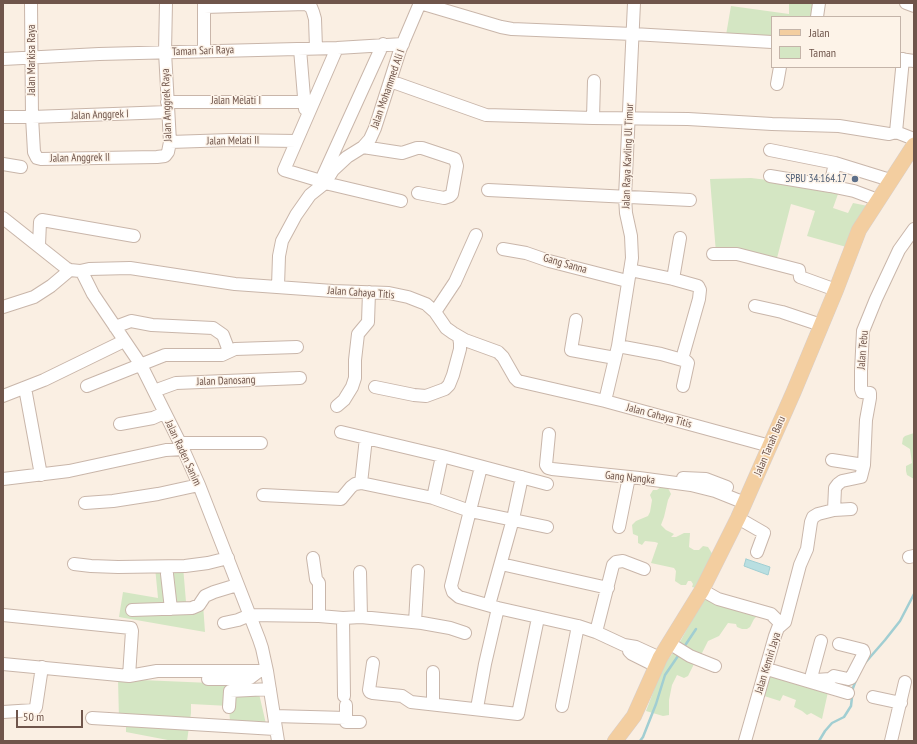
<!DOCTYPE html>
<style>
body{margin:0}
#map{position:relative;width:917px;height:744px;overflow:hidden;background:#faefe3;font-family:"PT Sans Narrow",sans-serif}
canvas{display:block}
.frame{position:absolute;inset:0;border:4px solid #6f554b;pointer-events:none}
.legend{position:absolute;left:771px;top:16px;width:130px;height:52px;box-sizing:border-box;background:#fdf3e8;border:1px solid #c4b4a9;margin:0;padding:5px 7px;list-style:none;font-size:12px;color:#6f554b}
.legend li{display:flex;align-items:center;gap:8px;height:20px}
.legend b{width:20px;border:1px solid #c4b4a9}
.scale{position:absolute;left:16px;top:710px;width:67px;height:18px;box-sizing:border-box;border:2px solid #6f554b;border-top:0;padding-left:5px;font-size:12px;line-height:14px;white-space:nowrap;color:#6f554b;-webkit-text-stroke:3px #fdf3e8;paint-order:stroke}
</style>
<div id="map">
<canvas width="917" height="744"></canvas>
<div class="frame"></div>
<ul class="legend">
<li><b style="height:5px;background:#f3cea0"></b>Jalan</li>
<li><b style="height:11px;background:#d4e6c3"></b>Taman</li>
</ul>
<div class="scale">50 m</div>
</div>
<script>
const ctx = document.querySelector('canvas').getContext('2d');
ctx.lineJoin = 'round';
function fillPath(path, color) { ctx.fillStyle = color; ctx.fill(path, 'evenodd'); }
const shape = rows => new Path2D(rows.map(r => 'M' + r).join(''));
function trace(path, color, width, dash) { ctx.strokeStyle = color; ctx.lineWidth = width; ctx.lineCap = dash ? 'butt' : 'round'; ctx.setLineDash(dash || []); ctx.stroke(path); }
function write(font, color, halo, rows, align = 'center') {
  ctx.font = font + ' "PT Sans Narrow",sans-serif'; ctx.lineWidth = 3; ctx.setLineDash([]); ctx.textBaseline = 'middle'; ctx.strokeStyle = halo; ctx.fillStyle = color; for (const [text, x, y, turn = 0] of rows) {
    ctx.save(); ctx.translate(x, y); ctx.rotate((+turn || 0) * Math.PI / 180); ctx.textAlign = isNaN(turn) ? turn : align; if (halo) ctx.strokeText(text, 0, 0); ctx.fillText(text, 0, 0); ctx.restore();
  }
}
fillPath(shape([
 [789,3,814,3,813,17,772,17,772,39,726,35,731,6,789,14],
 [751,178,793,183,838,194,833,208,848,213,853,203,868,206,850,248,807,236,815,211,791,204,777,258,716,253,710,179],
 [914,433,914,479,907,475,906,471,906,466,912,463,910,449,902,444,903,438,905,436],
 [662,486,667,486,671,494,668,500,664,517,661,525,666,530,674,534,671,537,676,537,684,533,690,533,689,547,694,550,699,550,703,546,708,547,713,555,696,588,692,587,693,584,691,581,688,581,686,585,681,585,675,581,676,571,674,568,651,563,658,543,655,542,645,541,642,545,638,543,638,536,633,534,632,525,636,521,648,516,650,512,652,500,650,495,653,490,657,490],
 [183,566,186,602,203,604,205,632,119,617,123,592,158,598,155,567],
 [705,591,761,612,754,619,750,627,747,629,742,629,737,627,736,624,728,623,719,636,708,641,700,657,695,662,688,676,684,678,677,675,672,685,669,700,669,715,663,716,646,711,663,666,676,649,687,629],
 [767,669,828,692,822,719,811,713,807,715,802,711,794,707,796,700,783,695,780,701,758,694],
 [118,679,257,685,266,724,230,722,229,706,191,704,191,713,187,741,173,741,126,732,126,719,119,719]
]), '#d4e6c3');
const water = shape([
 [746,559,770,567,768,575,744,566,746,559]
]);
fillPath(water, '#b9dfe1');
trace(water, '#a1ced2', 1);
trace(shape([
 [684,647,696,629],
 [865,663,885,640,900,621,914,594],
 [640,741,643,737,656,704,665,675,680,653],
 [819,741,825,731,832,723,844,717,851,706,853,688,856,680]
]), '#a1ced2', 2.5);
const minor = shape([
 [31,3,32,117,34,152,37,158,41,159,157,157,165,156,168,152,170,142,165,52,166,3],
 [420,3,501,27,512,29,633,34,772,42],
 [906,3,914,6],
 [204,7,306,4,311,7,313,12,315,19,316,48],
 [817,17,819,3],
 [300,49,305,109],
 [204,51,204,3],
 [3,59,99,54,337,48,403,44],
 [900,59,914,61],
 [390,81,486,115,593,118,688,119,772,124,839,126,889,134,896,132,914,139],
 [777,84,780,67],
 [167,102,304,102],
 [3,117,32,117,168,112],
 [593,118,594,81],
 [896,132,903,59],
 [170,142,230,140,296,141],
 [363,147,402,153,417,148,422,148,455,159,457,166,452,194,450,196,444,198,418,193],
 [770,150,835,163,890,180],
 [3,164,21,167],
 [323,176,383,44],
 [770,176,830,186,854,191,878,200],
 [321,181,284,170,337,48],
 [325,183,401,201],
 [830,186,835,163],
 [488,190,690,200],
 [3,218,66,268,70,270,80,271,83,274,93,294,141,365,183,449,199,485,259,639,262,648,267,671,278,741],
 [39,245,40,222,42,220,134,236],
 [503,249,526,253,549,261,627,281],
 [713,254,737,254,799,270,800,277,836,290],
 [630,270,673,279,698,286,700,290,699,299,682,359],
 [80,271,89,269,130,268,235,284,333,291,389,293,408,297,426,304,435,312,446,328,453,333,465,340,498,352,503,357,515,378,518,381,605,401,770,446],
 [673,279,680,238],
 [278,286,279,256,282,241,296,215,310,195,325,183,333,170,347,157,363,147,370,139,375,128,400,50,420,3],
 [755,306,782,312,821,325],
 [3,307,34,297,51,286,70,270],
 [435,312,455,282,476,235],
 [576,320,571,350,615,358],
 [115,327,131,321,152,325,213,328,223,335,229,351],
 [618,346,661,354,686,361,688,363,683,386],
 [87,386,165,355,222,355,235,349,297,347],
 [375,387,414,395,426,396,445,389,449,385,453,375,460,349,460,343,459,337],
 [25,388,41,475],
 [154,391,176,383,300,378],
 [3,396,44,380,124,341],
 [605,401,618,346,632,258,631,236,626,213,625,197,634,3],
 [337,406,344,400,352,387,355,378,355,360,358,334,368,322,369,292],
 [120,424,153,418,164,413],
 [341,432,442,456,547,484],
 [549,434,546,465,548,468,552,469,639,478,691,485,715,491,745,503],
 [180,443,261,443],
 [832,460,864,465],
 [481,467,451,586,453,592,459,597,498,608,578,626,596,632,624,645,636,647,660,658],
 [683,478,706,479,727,487],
 [3,479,69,471,166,450,183,449],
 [361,483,366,438],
 [263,495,341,499,351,487,355,484,361,483,433,498,470,511,547,527],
 [433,498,442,456],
 [85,503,113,501,158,494,199,485],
 [834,510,835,488,838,484,842,481,861,477,864,465,866,420,870,398,870,393,862,392,861,389,861,371,863,331,876,299,899,250,914,229],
 [738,518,764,533,757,552],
 [619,527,629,477],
 [909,557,914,556],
 [313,558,316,579,319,583,319,616],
 [74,564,91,566,118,567,185,566,208,563,228,558],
 [501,564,608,588],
 [360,572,361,617],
 [167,574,171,609],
 [702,590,718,599,771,614,781,624],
 [489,605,513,519,522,477],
 [132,610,192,608,199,605,205,596,214,592,237,585],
 [3,615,131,628,132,631,129,676],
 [343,618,344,696],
 [415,622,418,571],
 [224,623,238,620,250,615,319,616,343,618,361,617,422,623,450,628,465,633],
 [596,632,613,565,616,562,623,561,644,569],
 [669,643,690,656,715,666],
 [629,651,632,654,656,666],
 [373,663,369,690,370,692,373,693,402,696,411,702,518,714,538,618],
 [3,664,129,676,157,671,267,671],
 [767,669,848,693],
 [208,679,242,679,250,678,258,672],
 [812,682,816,680,830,679,834,676,848,679,851,678,864,653,863,650,839,644],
 [812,682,812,674,821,641],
 [873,697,901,703],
 [433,704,433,672],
 [562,706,578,626],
 [229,707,230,691,270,689],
 [477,708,485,664,498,608],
 [3,712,34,710,36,707,42,667],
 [274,716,346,718,346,705],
 [92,718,275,729],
 [346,718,346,722,360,722],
 [745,741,775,636,778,628,785,622,800,565,807,549,811,522,813,517,818,514,834,510,851,509],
 [891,741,905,682]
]);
const major = shape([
 [615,741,634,716,660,658,702,590,738,518,794,391,836,290,859,230,914,145]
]);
trace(minor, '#c9b6aa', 14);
trace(major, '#d7cfcd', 16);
trace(minor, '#fff', 12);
trace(major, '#f3cea0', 15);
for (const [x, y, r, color] of [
 [855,179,4,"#5c6f8a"]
]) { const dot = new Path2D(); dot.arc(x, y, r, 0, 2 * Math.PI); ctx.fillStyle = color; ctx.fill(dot); trace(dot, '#fdf3e8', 1.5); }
write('11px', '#6f554b', '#fdf3e8', [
 ["Taman Sari Raya",203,51,-2],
 ["Jalan Markisa Raya",32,60,-90],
 ["Jalan Mohammed Ali I",388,89,-71],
 ["Jalan Melati I",236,101],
 ["Jalan Anggrek Raya",167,105,-92],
 ["Jalan Anggrek I",100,115,-2],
 ["Jalan Melati II",233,141,-1],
 ["Jalan Raya Kavling Ul Timur",628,156,-88],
 ["Jalan Anggrek II",80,158,-1],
 ["Gang Sanna",565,264,16],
 ["Jalan Cahaya Titis",361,293,4],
 ["Jalan Tebu",863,350,-85],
 ["Jalan Danosang",226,381,-2],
 ["Jalan Cahaya Titis",659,416,15],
 ["Jalan Tanah Baru",770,446,-67],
 ["Jalan Raden Sanim",183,453,65],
 ["Gang Nangka",630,478,6],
 ["Jalan Kemiri Jaya",768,663,-73]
]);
write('11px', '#4e5e75', '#fdf3e8', [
 ["SPBU 34.164.17",847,179]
], 'right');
</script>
